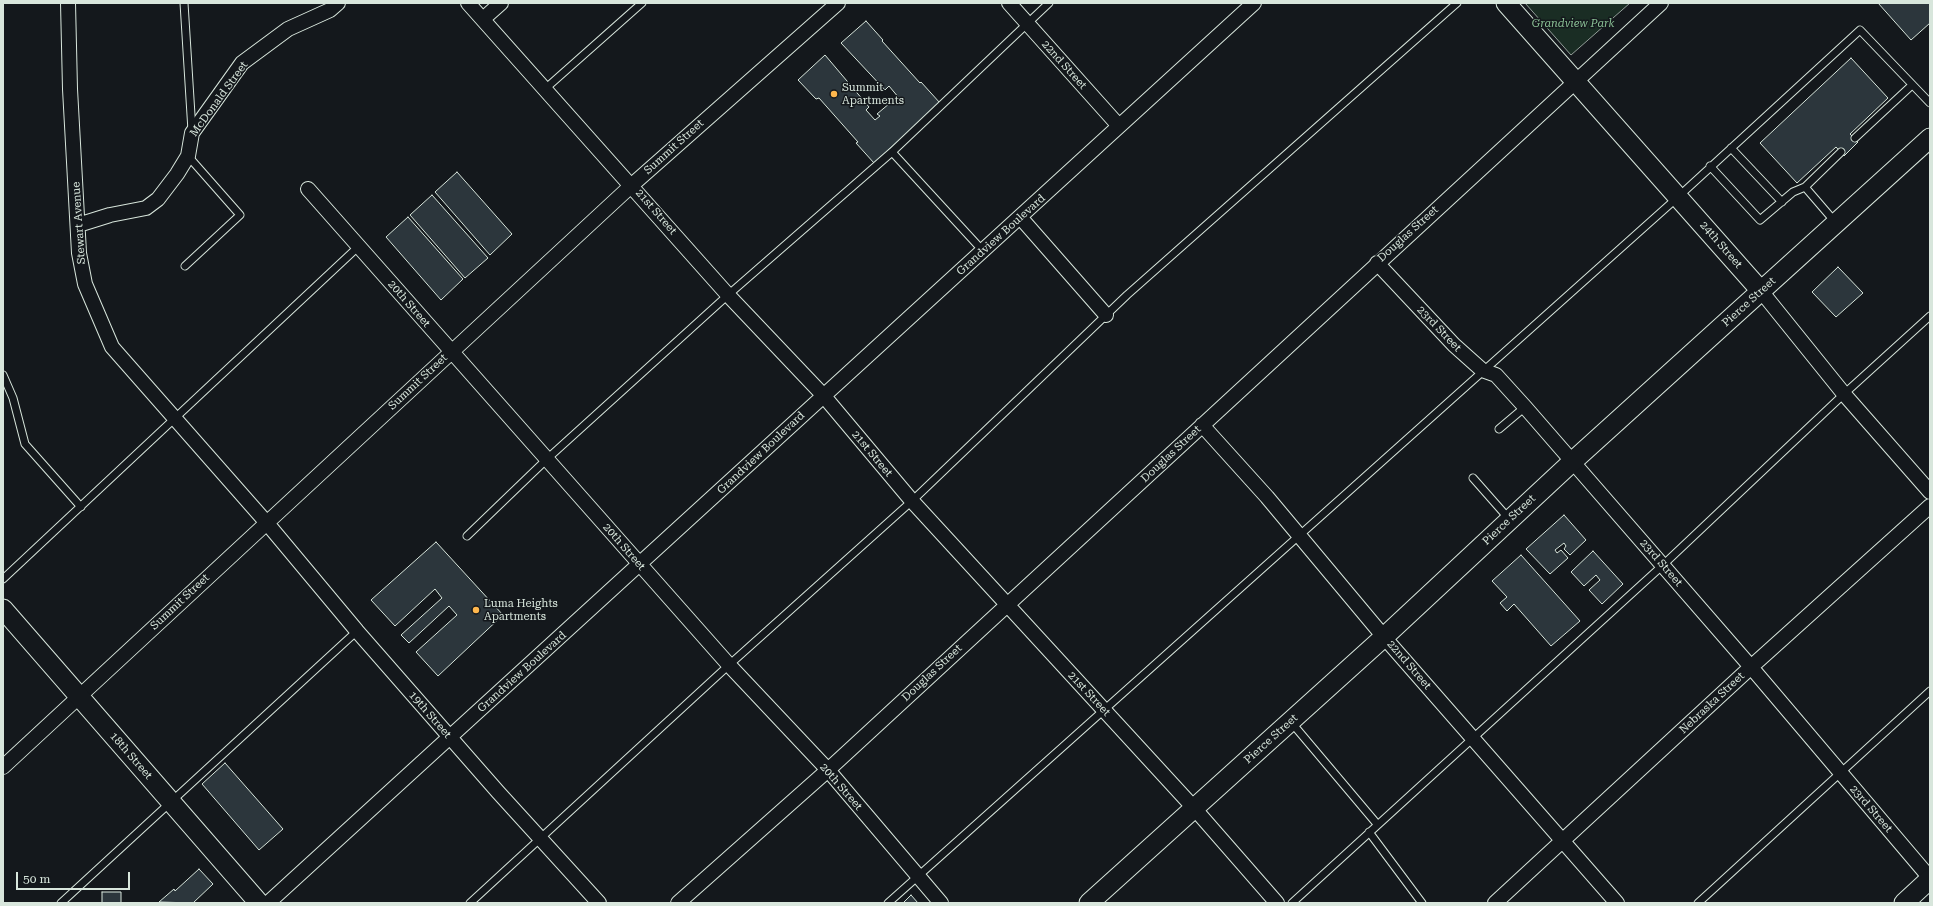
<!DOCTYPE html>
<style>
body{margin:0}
#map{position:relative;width:1933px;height:906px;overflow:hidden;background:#14181c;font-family:"Roboto Serif",serif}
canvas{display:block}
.frame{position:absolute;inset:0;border:4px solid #d8e6dc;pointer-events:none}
.scale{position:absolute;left:16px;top:872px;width:114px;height:18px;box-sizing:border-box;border:2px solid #d8e6dc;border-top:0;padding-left:5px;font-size:12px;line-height:14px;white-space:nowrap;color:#d8e6dc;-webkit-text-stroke:3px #14181c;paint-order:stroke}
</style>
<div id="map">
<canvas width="1933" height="906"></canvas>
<div class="frame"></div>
<div class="scale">50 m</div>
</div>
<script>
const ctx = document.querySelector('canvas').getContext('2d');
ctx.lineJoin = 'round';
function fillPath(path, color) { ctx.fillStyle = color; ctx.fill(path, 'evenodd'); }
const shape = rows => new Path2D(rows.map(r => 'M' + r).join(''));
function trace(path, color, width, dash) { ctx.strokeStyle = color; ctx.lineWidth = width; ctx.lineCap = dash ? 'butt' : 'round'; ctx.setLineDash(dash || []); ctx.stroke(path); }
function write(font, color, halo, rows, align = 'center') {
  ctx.font = font + ' "Roboto Serif",serif'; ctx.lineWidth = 3; ctx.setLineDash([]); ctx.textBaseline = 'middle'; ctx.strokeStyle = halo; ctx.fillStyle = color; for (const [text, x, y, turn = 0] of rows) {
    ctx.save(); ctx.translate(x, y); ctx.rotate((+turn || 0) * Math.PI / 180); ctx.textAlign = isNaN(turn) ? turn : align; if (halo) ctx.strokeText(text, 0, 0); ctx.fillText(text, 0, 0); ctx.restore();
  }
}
const green = shape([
 [1525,3,1630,3,1571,55,1525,3]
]);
fillPath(green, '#1a2d24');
trace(green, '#939e99', 1);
const building = shape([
 [1878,3,1930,3,1930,23,1911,40,1878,3],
 [866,21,883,40,882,41,920,83,921,82,940,103,874,163,856,143,858,142,819,98,816,99,798,80,825,55,869,107,866,110,875,120,880,116,877,114,890,103,892,105,899,98,889,86,885,90,841,43,866,21],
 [1851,58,1888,98,1850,134,1858,142,1844,156,1836,147,1797,183,1760,143,1851,58],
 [457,172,512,234,490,255,435,192,457,172],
 [432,195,488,258,465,278,410,215,432,195],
 [408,217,463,279,441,300,386,237,408,217],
 [1838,267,1863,293,1836,317,1812,292,1838,267],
 [1564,515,1586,540,1570,555,1564,549,1566,546,1564,543,1555,550,1557,553,1561,550,1568,558,1550,574,1526,549,1564,515],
 [436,542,503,615,438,676,416,652,457,615,449,606,409,643,401,635,442,598,435,589,395,626,371,600,436,542],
 [1593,551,1623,584,1602,604,1589,590,1600,580,1596,575,1584,586,1571,572,1593,551],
 [1521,555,1580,621,1551,646,1514,604,1507,611,1500,603,1507,597,1492,581,1521,555],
 [225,763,283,829,259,850,202,784,225,763],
 [199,869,213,884,193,903,159,902,174,889,175,891,199,869],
 [102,892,121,892,121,903,102,903,102,892],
 [911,895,918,903,903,903,911,895]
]);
fillPath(building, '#2c363c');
trace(building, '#d8e6dc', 1);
const lane = shape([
 [184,3,192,131],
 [545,89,642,3],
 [1855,138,1912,85],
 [1731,148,1782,202],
 [892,152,983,251],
 [1710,166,1760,220,1793,192,1805,187,1836,223],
 [1805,187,1841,152],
 [185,266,240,215,188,156],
 [3,375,13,398,25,444,81,507],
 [1499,429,1525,407],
 [1473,478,1510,520],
 [467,536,547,459,728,295,892,152,1049,3],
 [3,579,359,246],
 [1291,722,1377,824],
 [1369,832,1422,903],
 [61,903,357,631],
 [470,903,729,665,912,501,1127,295,1457,3],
 [888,903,1678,197,1860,30,1930,103],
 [1292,903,1663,565,1844,394,1930,316],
 [1698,903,1930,691]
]);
const street = shape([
 [68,3,70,89,79,253,85,284,112,347,266,522,357,631,498,792,599,903],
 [468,3,728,295,823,395,912,501,1194,808,1277,903],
 [1009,3,1119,126],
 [483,19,501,3],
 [308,189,729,665,828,770,941,903],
 [1020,217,1106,315],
 [78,225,110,215,146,208,158,199,177,174,188,156,192,133,242,63,288,29,330,10,338,3],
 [1377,263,1454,345,1482,370,1496,375,1525,407,1751,667,1930,878],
 [1761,291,1844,394,1930,492],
 [1202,425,1267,497,1384,637,1617,903],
 [3,767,632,185,838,3],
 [268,903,1254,3],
 [678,903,828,770,1661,3],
 [1495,903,1751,667,1930,506]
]);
const secondary = shape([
 [1506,3,1761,291],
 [3,609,259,903],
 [1089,903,1384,637,1572,462,1930,138],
 [1904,903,1930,879]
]);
trace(lane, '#d8e6dc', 9);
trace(street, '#d8e6dc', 16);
trace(secondary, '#d8e6dc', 21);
trace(lane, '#14181c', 7);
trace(street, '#14181c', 14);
trace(secondary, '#14181c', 19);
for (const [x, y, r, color] of [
 [834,94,4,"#ffb74d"],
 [476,610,4,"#ffb74d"]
]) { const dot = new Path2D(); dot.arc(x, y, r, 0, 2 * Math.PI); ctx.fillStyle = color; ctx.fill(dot); trace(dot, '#14181c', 1.5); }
write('italic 11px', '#8ac095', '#14181c', [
 ["Grandview Park",1573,24]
]);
write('11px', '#d8e6dc', '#14181c', [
 ["22nd Street",1064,65,48],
 ["McDonald Street",219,99,-54],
 ["Summit Street",674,147,-42],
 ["21st Street",656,212,49],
 ["Stewart Avenue",79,223,-94],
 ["Douglas Street",1408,234,-42],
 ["Grandview Boulevard",1001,235,-42],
 ["24th Street",1721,245,49],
 ["Pierce Street",1749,302,-42],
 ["20th Street",409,304,49],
 ["23rd Street",1439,329,46],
 ["Summit Street",418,382,-43],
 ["Grandview Boulevard",761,453,-43],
 ["21st Street",872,454,50],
 ["Douglas Street",1171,454,-43],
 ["Pierce Street",1509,520,-43],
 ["20th Street",624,547,49],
 ["23rd Street",1661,563,49],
 ["Summit Street",180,602,-43],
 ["22nd Street",1409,665,49],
 ["Grandview Boulevard",522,672,-42],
 ["Douglas Street",932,673,-43],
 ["21st Street",1089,694,47],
 ["Nebraska Street",1712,703,-43],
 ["19th Street",430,715,49],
 ["Pierce Street",1271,739,-42],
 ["18th Street",131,756,49],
 ["20th Street",841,787,49],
 ["23rd Street",1871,809,49]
]);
write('11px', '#d8e6dc', '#14181c', [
 ["Summit",842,88],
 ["Apartments",842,101],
 ["Luma Heights",484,604],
 ["Apartments",484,617]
], 'left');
</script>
